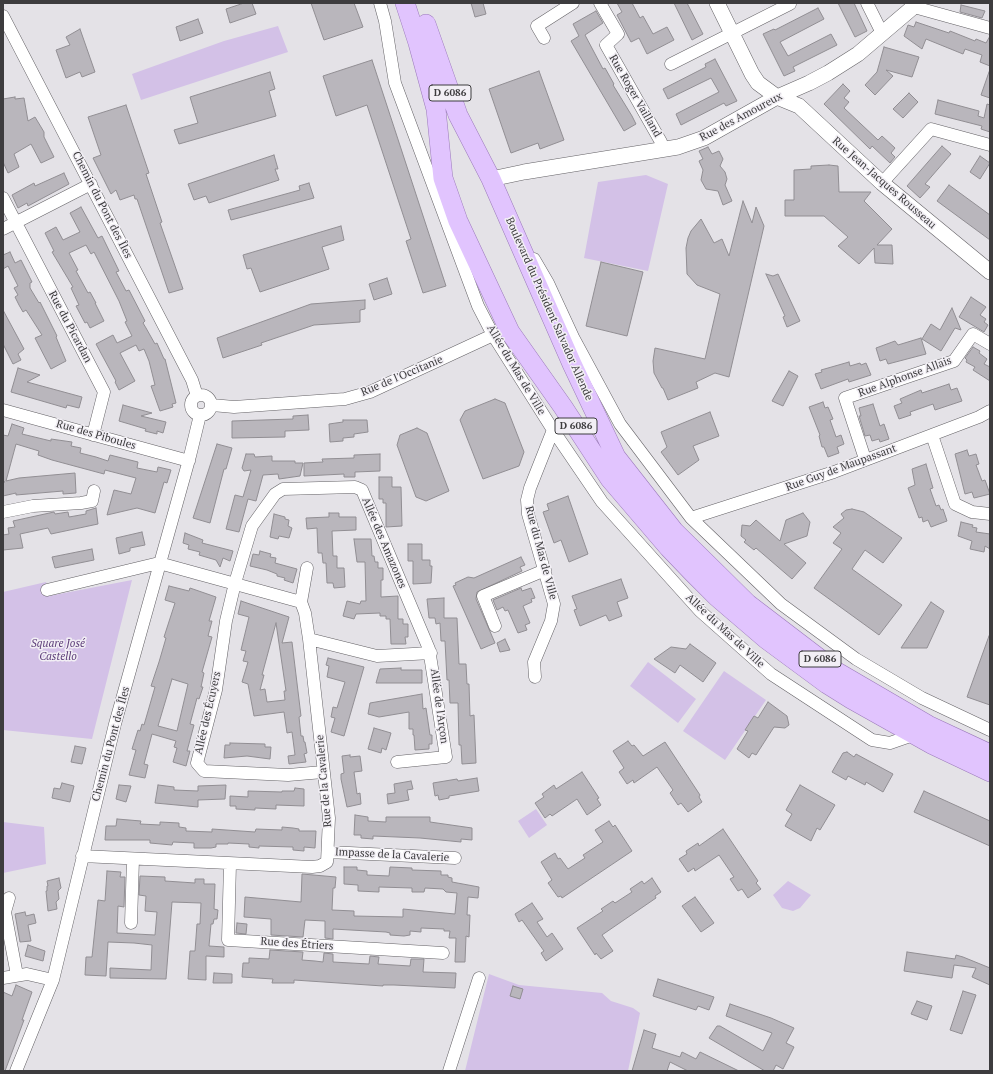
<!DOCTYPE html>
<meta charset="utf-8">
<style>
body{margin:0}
#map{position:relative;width:993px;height:1074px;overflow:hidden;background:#e4e2e7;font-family:"PT Serif",serif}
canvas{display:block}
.frame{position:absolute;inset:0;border:4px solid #3d3c3e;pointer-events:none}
</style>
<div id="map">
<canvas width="993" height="1074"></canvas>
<div class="frame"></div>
</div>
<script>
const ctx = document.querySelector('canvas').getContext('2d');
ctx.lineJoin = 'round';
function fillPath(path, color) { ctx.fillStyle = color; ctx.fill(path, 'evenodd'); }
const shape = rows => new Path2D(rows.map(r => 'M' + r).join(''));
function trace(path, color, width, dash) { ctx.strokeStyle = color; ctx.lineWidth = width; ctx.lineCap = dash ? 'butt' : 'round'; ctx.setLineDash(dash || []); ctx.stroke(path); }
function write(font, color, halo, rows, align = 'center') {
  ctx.font = font + ' "PT Serif",serif'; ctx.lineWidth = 3; ctx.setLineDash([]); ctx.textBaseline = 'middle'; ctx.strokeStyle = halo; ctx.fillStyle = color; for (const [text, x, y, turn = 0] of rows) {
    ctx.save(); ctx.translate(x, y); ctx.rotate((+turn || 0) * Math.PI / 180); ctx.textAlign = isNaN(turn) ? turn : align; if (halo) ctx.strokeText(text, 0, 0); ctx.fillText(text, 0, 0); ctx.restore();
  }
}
fillPath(shape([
 [278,26,288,52,141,100,132,74,224,41],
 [646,175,668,184,648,271,584,258,598,182],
 [132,580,92,739,3,730,3,592,46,582,49,596],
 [648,662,696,699,678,723,630,686],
 [724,671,766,700,725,760,683,731],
 [536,809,547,825,529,838,518,821],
 [3,822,44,827,46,864,3,873],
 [788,881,811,895,800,908,793,911,782,908,773,895],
 [489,974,519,985,602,993,611,1001,633,1008,640,1013,628,1071,465,1071]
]), '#d3c1e7');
const building = shape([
 [244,3,252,3,256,14,230,23,226,9,244,3],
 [311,3,354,3,363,27,324,40,311,3],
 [471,3,483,3,486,14,475,17,471,3],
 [617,3,632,3,640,18,643,16,653,34,667,27,674,40,647,54,639,38,631,42,617,15,622,12,617,3],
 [674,3,687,3,703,34,692,40,674,3],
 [838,3,854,3,867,31,855,37,838,3],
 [961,5,985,11,982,18,960,12,961,5],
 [818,8,824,19,780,42,788,56,831,34,837,45,793,67,795,71,784,76,763,34,774,29,775,30,818,8],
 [596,11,603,23,585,35,603,69,605,68,614,84,613,85,632,116,636,124,624,131,571,41,579,36,573,24,596,11],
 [198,19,203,33,180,41,176,27,198,19],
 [916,22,949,33,950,31,975,41,976,39,986,43,990,36,990,66,980,62,982,55,965,49,963,54,926,39,922,49,904,36,908,25,914,27,916,22],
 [80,29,95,72,82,77,80,72,66,78,56,50,70,45,66,37,80,29],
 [884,47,919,57,912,77,886,70,893,76,875,95,865,85,877,72,884,47],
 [715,59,737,101,726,106,724,103,681,125,676,114,719,92,711,78,668,99,663,89,706,67,705,64,715,59],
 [372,60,446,286,423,293,406,241,411,239,367,105,336,116,323,76,372,60],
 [539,71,564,140,540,149,538,143,511,153,489,89,539,71],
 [270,72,275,89,269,91,276,116,179,144,174,130,198,123,190,97,270,72],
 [989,72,990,72,990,98,981,95,989,72],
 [843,84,850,91,844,98,849,102,844,108,878,140,882,136,895,148,891,153,895,157,890,163,872,146,870,149,824,104,843,84],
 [909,93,918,102,903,118,893,109,909,93],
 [15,97,15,99,24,98,28,121,35,117,44,132,44,137,54,157,41,163,31,144,14,154,19,167,8,173,3,162,3,99,15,97],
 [938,100,979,111,978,116,984,118,987,104,990,105,990,132,981,129,982,126,935,114,938,100],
 [126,105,149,173,146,174,162,222,160,223,183,289,169,293,137,199,135,199,134,195,120,200,116,190,111,194,93,158,101,155,88,117,126,105],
 [942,146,951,154,925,184,930,187,920,198,907,186,942,146],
 [708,147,712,154,719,151,723,159,720,166,725,172,727,179,725,185,732,201,723,205,718,191,706,189,701,180,703,170,699,161,703,159,699,151,708,147],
 [274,155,278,169,275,169,279,180,209,203,206,196,194,200,188,184,274,155],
 [980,156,990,163,980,179,970,172,980,156],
 [829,165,838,166,839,192,871,192,864,201,892,229,877,245,892,245,893,264,875,263,874,248,859,264,838,246,848,237,824,216,785,216,785,200,794,200,794,170,811,169,811,166,829,165],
 [64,173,69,184,28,206,27,203,18,208,12,195,34,183,35,186,64,173],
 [309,183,314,198,231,220,228,210,300,190,299,186,309,183],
 [949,185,990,215,990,240,937,201,949,185],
 [743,201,752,223,756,207,764,226,729,377,715,373,696,382,698,388,668,400,663,388,662,388,654,373,653,361,655,348,705,359,720,294,697,285,687,274,686,248,688,238,691,231,701,219,714,243,722,239,729,256,743,201],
 [81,207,98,238,102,236,119,271,116,272,126,291,129,290,145,321,143,323,146,328,155,344,157,343,164,359,165,359,176,403,172,404,173,407,160,411,151,386,155,385,149,361,144,349,139,351,136,345,120,353,135,381,119,390,115,382,116,381,96,344,113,335,117,343,132,336,125,322,127,321,119,301,94,252,91,254,86,245,69,253,78,270,76,271,88,293,90,292,96,303,95,303,104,321,90,328,87,322,85,323,76,306,79,305,71,288,73,287,52,252,54,251,45,233,56,227,63,240,80,232,70,213,81,207],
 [341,226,344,240,322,247,329,269,260,292,251,268,247,269,243,255,341,226],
 [10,252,15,263,21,260,32,282,30,283,30,288,39,303,40,302,57,336,56,337,66,361,51,369,35,338,42,335,26,310,23,312,19,305,15,297,18,295,14,288,18,286,8,266,3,269,3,255,10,252],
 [601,262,643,272,627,336,586,326,601,262],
 [766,274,773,276,778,274,800,321,787,327,783,317,785,316,766,274],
 [387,278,392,294,374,300,369,284,387,278],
 [971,297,986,307,980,315,986,319,984,322,988,325,984,332,959,317,971,297],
 [365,300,365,309,360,310,360,322,314,325,261,343,262,345,223,358,217,338,311,304,365,300],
 [952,308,961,330,955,328,941,351,922,339,931,324,940,330,952,308],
 [3,310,24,349,18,354,21,360,13,364,3,344,3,310],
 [921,338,926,354,888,364,886,359,880,361,876,348,895,341,898,345,921,338],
 [973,347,980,351,979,353,987,359,984,364,990,367,990,381,973,370,975,367,966,362,967,360,965,358,973,347],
 [849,362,850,366,860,363,861,365,866,363,871,375,849,382,848,379,821,389,815,374,822,372,821,370,849,362],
 [18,368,40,375,27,382,82,397,79,408,67,405,66,408,11,392,18,368],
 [789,371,798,376,783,406,772,401,789,371],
 [949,384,951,390,957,388,962,401,935,410,933,404,910,412,911,415,899,419,894,406,902,403,900,399,921,390,922,393,949,384],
 [495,399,505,403,524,452,519,466,483,479,460,420,465,411,495,399],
 [823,402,825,408,828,407,833,419,830,420,836,437,841,435,844,444,837,447,839,453,828,457,824,447,822,447,819,436,820,435,809,407,823,402],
 [873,404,880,426,884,424,889,439,880,442,879,439,872,441,870,435,865,436,859,416,861,416,859,408,873,404],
 [123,405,152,413,141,416,166,422,163,433,157,431,157,434,145,431,146,429,119,421,123,405],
 [710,412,719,436,693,446,699,460,678,475,661,452,667,447,661,432,710,412],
 [308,415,309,430,285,431,285,437,232,438,232,421,293,419,293,416,308,415],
 [343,420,367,420,368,432,354,434,354,437,343,438,343,441,330,442,329,424,343,422,343,420],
 [12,424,24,428,22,434,51,441,51,439,72,442,71,446,81,448,80,453,96,457,108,461,110,455,138,462,137,468,157,472,158,467,171,470,167,483,164,482,155,513,137,508,107,515,114,490,131,494,136,478,105,470,104,474,52,460,38,455,39,451,16,444,6,481,19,478,75,473,76,493,63,494,63,491,16,495,16,493,3,496,3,482,5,482,3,481,3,435,8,436,12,424],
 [417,428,427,433,449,491,426,501,416,497,397,445,400,435,417,428],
 [217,444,232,448,226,469,224,469,210,523,193,518,217,444],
 [967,450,969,456,976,454,979,464,976,465,982,481,985,480,990,494,974,498,972,492,965,494,955,454,967,450],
 [246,454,254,454,255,457,272,456,272,461,295,461,295,463,303,463,300,476,279,479,278,474,263,475,256,501,248,499,239,532,226,529,235,495,243,497,251,470,244,471,242,468,246,454],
 [380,454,380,471,355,472,355,477,344,477,344,474,304,476,304,463,323,462,322,459,354,458,354,455,380,454],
 [926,464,933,488,930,489,936,506,939,505,941,510,943,509,947,521,931,527,928,520,923,522,922,517,919,518,908,488,915,485,912,469,926,464],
 [379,477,392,477,392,487,401,487,402,526,386,527,386,503,383,503,383,499,379,499,379,477],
 [568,496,588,554,569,562,561,540,554,543,543,512,549,510,547,504,568,496],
 [96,508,98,524,51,534,48,528,20,534,23,548,3,550,3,535,9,534,8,528,15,527,13,521,54,512,55,514,68,512,69,517,86,514,86,511,96,508],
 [852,509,864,512,902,538,883,563,865,550,852,569,902,605,879,635,814,588,842,549,833,543,841,533,833,527,844,518,841,514,846,510,852,509],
 [329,513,339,513,339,517,356,517,356,530,332,531,333,556,337,556,337,568,344,568,345,587,334,588,333,583,327,583,326,563,323,563,322,553,318,553,317,528,307,529,306,518,329,517,329,513],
 [803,513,810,522,807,536,784,544,806,563,792,579,756,548,754,550,744,542,746,540,741,536,742,525,750,526,756,520,780,541,786,520,803,513],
 [274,514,285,517,285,519,289,520,288,526,292,528,289,538,279,536,278,539,270,537,274,514],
 [961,522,973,525,972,527,977,528,976,532,990,534,990,549,985,546,984,552,970,549,972,541,958,536,961,522],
 [142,532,145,545,130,548,130,551,119,554,116,538,142,532],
 [185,533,203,540,202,543,233,551,230,561,223,558,220,567,216,560,199,555,200,552,188,549,189,545,183,543,185,533],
 [354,539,371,539,372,556,374,556,375,562,378,562,378,568,383,568,383,580,381,580,381,597,398,596,398,619,403,619,403,624,408,624,408,637,405,637,406,644,391,644,390,619,386,619,386,616,380,616,380,613,356,614,354,619,343,616,347,601,360,604,361,601,366,601,365,562,357,562,354,539],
 [408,544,422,544,422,560,430,560,430,566,432,566,431,583,413,584,413,561,408,561,408,544],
 [92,549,94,560,55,568,52,557,92,549],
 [260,551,271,554,270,557,276,558,275,563,297,569,293,583,284,580,285,578,277,576,277,574,267,570,250,566,253,554,259,555,260,551],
 [521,557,525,565,520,567,522,571,477,592,476,599,495,643,481,649,453,586,456,585,455,583,468,577,474,578,521,557],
 [621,579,628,598,617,602,622,616,609,621,606,615,580,626,574,610,577,609,572,596,621,579],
 [169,586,189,591,190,588,216,597,209,621,212,621,208,636,212,637,202,672,204,673,201,687,203,687,199,699,197,698,190,724,194,725,187,751,190,751,186,766,173,762,177,748,174,747,176,741,152,734,144,764,148,765,145,778,129,775,136,750,132,749,138,730,140,731,142,724,144,725,155,687,151,686,159,662,166,638,164,637,175,603,165,600,169,586],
 [172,679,188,684,177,731,158,726,172,679],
 [521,588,522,591,531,588,535,598,531,599,532,602,523,606,530,623,525,625,527,630,518,633,508,610,505,611,503,607,497,610,493,600,521,588],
 [444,598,444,618,457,618,459,664,466,664,467,684,469,684,470,716,474,715,476,763,462,764,461,745,459,745,458,703,450,703,449,680,447,680,445,641,441,641,440,623,436,624,435,618,429,618,427,599,444,598],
 [241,601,289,617,282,643,292,642,301,716,299,717,301,736,303,736,304,742,305,742,307,753,304,754,306,762,289,764,288,756,295,755,292,732,287,733,284,712,254,716,248,684,242,682,248,662,243,661,246,651,241,650,249,617,238,614,241,601],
 [276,623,286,691,284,691,285,700,267,702,265,689,260,690,264,675,262,675,276,623],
 [931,602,944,611,927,648,901,648,931,602],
 [989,636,990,636,990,705,967,697,989,636],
 [505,639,510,650,500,652,497,643,505,639],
 [690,644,716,663,703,682,680,665,675,673,654,659,671,647,686,649,690,644],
 [328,658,364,667,344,736,331,732,335,718,331,717,333,707,337,708,345,682,327,677,329,666,326,665,328,658],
 [401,668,401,670,422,670,422,683,376,683,380,669,401,668],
 [422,694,423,709,426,708,430,735,432,735,432,744,429,744,429,749,415,750,414,735,413,735,413,729,409,729,409,712,379,717,368,714,370,703,422,694],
 [768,702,787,716,789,725,785,728,774,727,756,755,752,753,749,758,737,749,748,731,745,730,754,716,758,718,768,702],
 [374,728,391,733,386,750,382,748,381,753,368,749,374,728],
 [628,741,632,746,634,745,643,756,665,742,700,795,699,797,702,802,688,812,681,803,678,805,670,793,673,790,657,767,634,783,633,780,627,784,619,772,624,768,613,751,628,741],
 [230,743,265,744,265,747,271,747,270,759,247,756,224,758,225,745,230,745,230,743],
 [75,746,86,748,82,764,71,762,75,746],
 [847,752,854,757,856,754,893,774,883,792,866,782,865,785,848,776,846,780,832,772,843,753,847,752],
 [350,755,350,757,360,756,362,771,354,772,357,794,360,793,361,804,347,807,341,779,341,774,344,773,342,756,350,755],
 [582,772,599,798,597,799,601,805,587,815,577,799,552,816,550,814,545,818,535,803,544,797,542,794,554,785,556,789,582,772],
 [477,778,479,791,449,796,449,798,439,800,438,795,435,796,433,783,457,779,458,781,477,778],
 [411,781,413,789,407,790,409,800,388,804,387,794,395,793,394,784,411,781],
 [62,783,74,786,70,802,52,798,54,788,60,789,62,783],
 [119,785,131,786,126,802,116,799,119,785],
 [158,785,174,787,174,790,198,791,198,786,226,785,225,799,198,800,198,807,155,803,158,785],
 [800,785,835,805,820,830,817,828,811,841,785,826,792,814,786,810,800,785],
 [295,788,304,789,304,806,276,805,276,809,255,808,255,810,236,809,236,806,230,806,230,796,248,797,248,791,282,792,282,791,294,791,295,788],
 [924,791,990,821,990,846,914,812,924,791],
 [355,815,368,817,368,821,386,822,386,817,430,817,430,822,472,828,472,840,461,839,461,842,420,838,373,836,373,839,361,838,361,835,354,835,355,815],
 [117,819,141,821,140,824,160,825,160,822,179,823,179,827,186,828,186,831,212,832,212,829,255,832,256,829,282,830,282,827,293,828,299,829,299,831,316,831,315,848,304,847,304,851,293,850,293,847,259,846,259,848,249,847,249,844,228,843,228,844,216,844,216,847,211,848,194,848,194,843,173,842,172,845,150,843,150,840,105,840,106,826,116,826,117,819],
 [609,821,613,827,615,825,632,851,562,898,561,896,558,897,548,883,552,880,541,862,555,853,558,859,560,858,568,869,585,858,583,855,603,842,595,830,609,821],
 [723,829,758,881,756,883,761,889,748,898,742,889,738,891,730,879,734,877,719,855,695,871,694,868,688,872,679,859,687,854,686,851,698,843,699,846,723,829],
 [344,867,357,867,357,870,367,871,367,875,389,876,390,867,412,868,412,870,441,871,441,875,448,875,448,877,452,878,452,882,479,887,478,898,468,897,467,915,470,915,469,937,466,936,465,962,455,962,456,938,449,938,450,931,444,931,444,929,421,928,421,932,410,931,410,935,404,936,390,935,390,933,386,932,333,929,333,939,325,938,325,921,305,920,303,937,271,935,271,919,244,917,245,897,301,902,302,874,336,877,335,888,333,888,332,910,354,911,354,916,403,917,403,909,455,914,457,893,446,892,443,889,425,888,424,892,412,892,412,888,379,887,379,892,358,891,358,885,344,884,344,867],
 [107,871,121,872,120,877,125,877,124,907,118,906,117,933,155,935,157,912,145,911,146,896,139,895,140,876,165,877,165,881,195,883,195,879,204,879,204,884,215,884,214,909,218,910,217,919,214,919,213,924,211,924,209,946,224,947,224,957,206,956,206,980,188,979,190,951,195,951,197,924,200,924,201,903,172,902,166,979,110,978,110,968,151,970,152,945,134,943,108,942,106,976,85,975,86,957,92,957,98,900,105,901,107,871],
 [59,878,61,888,58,891,59,899,56,902,57,909,48,911,46,891,47,891,47,886,48,886,47,881,59,878],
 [652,878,661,892,655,896,656,898,602,935,613,951,601,959,596,953,595,955,577,928,603,911,601,909,613,901,615,903,632,892,630,889,642,881,644,884,652,878],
 [695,897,714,923,701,932,682,906,695,897],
 [532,903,543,919,537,922,547,937,552,933,563,949,546,961,541,953,544,951,522,920,519,922,515,914,532,903],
 [25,912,26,916,34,914,36,923,28,925,31,941,20,942,15,914,25,912],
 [237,923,247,924,246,934,236,933,237,923],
 [28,945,45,951,43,961,25,956,28,945],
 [270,950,303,952,302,960,315,961,323,962,324,953,333,954,333,962,369,964,370,956,379,957,378,964,410,966,411,959,424,959,423,972,456,973,455,988,394,985,383,985,383,986,294,980,294,983,272,983,273,979,242,977,243,963,249,963,249,958,269,959,270,950],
 [907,952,955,959,956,955,963,957,990,968,990,985,972,977,976,968,954,965,952,978,904,971,907,952],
 [214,973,232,974,232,983,213,983,214,973],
 [658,979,714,997,709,1010,698,1006,696,1010,653,996,658,979],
 [16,985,32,992,22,1020,24,1020,5,1071,3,1071,3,992,12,996,16,985],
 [513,986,523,989,520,999,510,996,513,986],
 [963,991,976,995,962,1034,950,1030,963,991],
 [917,1001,932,1006,927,1020,911,1014,917,1001],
 [730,1004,771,1018,794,1028,786,1043,794,1047,783,1069,776,1065,773,1071,765,1071,709,1038,717,1026,720,1026,763,1051,772,1033,726,1016,730,1004],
 [644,1030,656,1034,652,1048,680,1057,682,1052,696,1059,700,1052,739,1071,688,1071,670,1062,667,1071,632,1071,644,1030]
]);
fillPath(building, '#b9b6bc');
trace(building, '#918e93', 1);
const minor = shape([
 [380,3,385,21,395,83,478,306,493,335,553,430,602,502,700,611,771,674,872,740,890,743,913,735],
 [600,3,618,34,606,45,661,142,663,150],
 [867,3,882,33],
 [914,7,990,28],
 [3,16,192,380,197,396],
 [544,38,537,26,573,3],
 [671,64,790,4],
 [882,183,931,129,990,145],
 [3,198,104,392,93,435],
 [3,229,91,184],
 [534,259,548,283,573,337,620,424,691,518,781,604,856,659,922,698,990,730],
 '191 405a10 10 0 1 1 20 0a10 10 0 1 1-20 0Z',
 [212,405,234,407,345,399,370,392,493,335],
 [3,410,189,461],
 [932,435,955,504,972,512,990,514],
 [865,459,845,398,954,361,973,334,990,344],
 [3,512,33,506,81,503,92,501,94,491],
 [691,518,834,472,979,417,990,411],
 [47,590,159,563,301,602,305,613,309,639,329,818,327,862,320,866,312,867,82,856],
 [301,602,307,568],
 [495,626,483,596,545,570],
 [309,639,377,656,431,653],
 [535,677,534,662,551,621,554,604,528,514,527,500,530,488,553,430],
 [323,772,288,775,204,771,197,763,216,690,226,621,235,583,252,526,275,494,283,489,355,487,362,490,429,649,446,757,397,762],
 [328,852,455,858],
 [230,864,228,940,443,953],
 [9,898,5,912,17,975],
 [131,923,133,859],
 [3,978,27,974,53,980],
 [16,1071,53,980,115,724,190,456,200,415],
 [449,1071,479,978]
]);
const tertiary = shape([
 [717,3,752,74,758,83,777,97,799,106,882,183,990,272],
 [491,179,524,172,678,147,704,138,777,97,809,83,828,73,858,54,918,3]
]);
const primary = shape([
 [405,3,418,43,436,109,443,178,458,221,510,332,563,407,610,479,669,548,693,573,717,597,766,639,827,684,851,699,933,745,990,772],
 [426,24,458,115,491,179,572,364,616,457,674,531,748,604,837,672,928,725,990,754]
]);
trace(minor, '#646266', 13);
trace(tertiary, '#646266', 16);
trace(primary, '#9b7aba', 20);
trace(minor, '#fff', 12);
trace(tertiary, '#fff', 15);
trace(primary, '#e1c4fe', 19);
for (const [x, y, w] of [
 [450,93,42],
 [576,426,42],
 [820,659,42]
]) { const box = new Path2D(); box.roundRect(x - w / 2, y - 8, w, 16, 3); ctx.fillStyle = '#f2eff5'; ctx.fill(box); trace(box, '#3d3c3e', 1); }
write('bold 10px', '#3d3c3e', null, [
 ["D 6086",450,93],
 ["D 6086",576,426],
 ["D 6086",820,659]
]);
write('11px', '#3d3c3e', '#f2eff5', [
 ["Rue Roger Vailland",635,96,60],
 ["Rue des Amoureux",741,117,-28],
 ["Rue Jean-Jacques Rousseau",884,183,41],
 ["Chemin du Pont des Îles",102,205,63],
 ["Boulevard du Président Salvador Allende",549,309,66],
 ["Rue du Picardan",70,327,62],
 ["Allée du Mas de Ville",516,370,59],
 ["Rue de l'Occitanie",402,376,-23],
 ["Rue Alphonse Allais",905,377,-20],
 ["Rue des Piboules",96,435,16],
 ["Rue Guy de Maupassant",841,468,-20],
 ["Allée des Amazones",384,543,67],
 ["Rue du Mas de Ville",541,553,75],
 ["Allée du Mas de Ville",725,631,43],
 ["Allée de l'Arçon",439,706,82],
 ["Allée des Écuyers",208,713,-77],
 ["Chemin du Pont des Îles",111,744,-75],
 ["Rue de la Cavalerie",324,781,-95],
 ["Impasse de la Cavalerie",392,855,3],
 ["Rue des Étriers",297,944,4]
]);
write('italic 11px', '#5d3e79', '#f2eff5', [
 ["Square José",58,644],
 ["Castello",58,657]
]);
</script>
